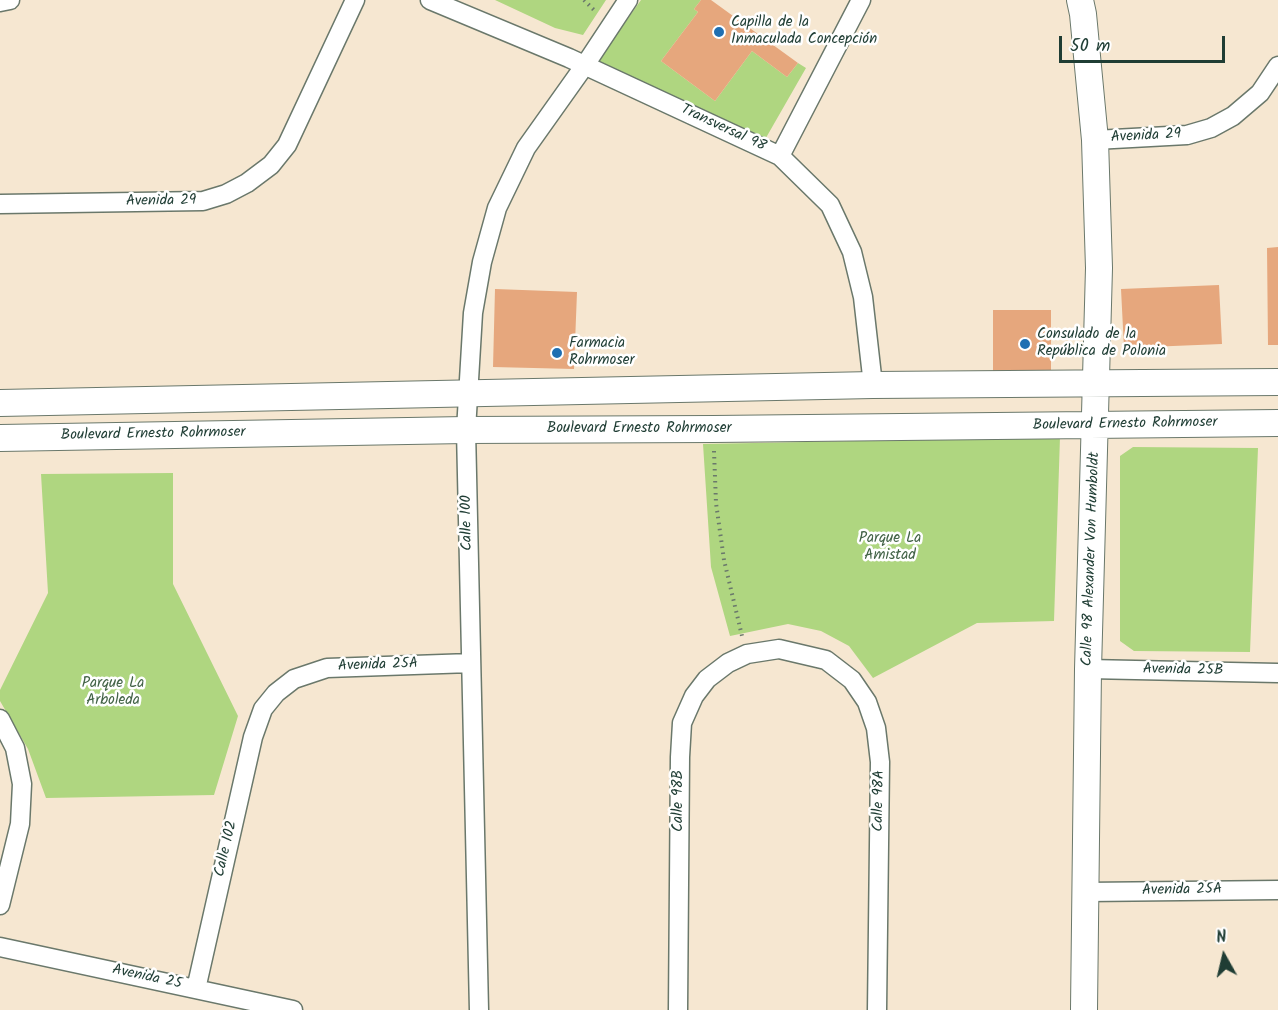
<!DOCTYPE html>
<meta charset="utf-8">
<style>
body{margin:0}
#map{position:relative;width:1278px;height:1010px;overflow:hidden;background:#f6e7d1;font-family:Kalam,sans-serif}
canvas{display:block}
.north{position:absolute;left:1194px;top:926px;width:60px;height:60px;-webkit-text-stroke:4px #fff;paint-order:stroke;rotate:352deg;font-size:16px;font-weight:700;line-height:24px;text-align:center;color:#1f3d34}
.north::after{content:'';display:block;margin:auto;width:21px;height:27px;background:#1f3d34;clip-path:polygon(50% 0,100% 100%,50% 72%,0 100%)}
.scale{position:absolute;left:1059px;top:36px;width:166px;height:27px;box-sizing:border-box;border:3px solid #1f3d34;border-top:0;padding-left:8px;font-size:18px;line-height:21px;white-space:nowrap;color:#1f3d34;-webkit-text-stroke:4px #fff;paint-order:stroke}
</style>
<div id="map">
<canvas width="1278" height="1010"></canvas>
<div class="north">N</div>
<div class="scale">50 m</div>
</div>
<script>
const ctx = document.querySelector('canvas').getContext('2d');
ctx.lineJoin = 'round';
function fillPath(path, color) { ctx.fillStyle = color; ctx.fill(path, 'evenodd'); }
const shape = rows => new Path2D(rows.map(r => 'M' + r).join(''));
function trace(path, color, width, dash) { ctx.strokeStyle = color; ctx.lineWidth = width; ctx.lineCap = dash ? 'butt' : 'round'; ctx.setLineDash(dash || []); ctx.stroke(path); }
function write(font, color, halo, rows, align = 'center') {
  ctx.font = font + ' Kalam,sans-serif'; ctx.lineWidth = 5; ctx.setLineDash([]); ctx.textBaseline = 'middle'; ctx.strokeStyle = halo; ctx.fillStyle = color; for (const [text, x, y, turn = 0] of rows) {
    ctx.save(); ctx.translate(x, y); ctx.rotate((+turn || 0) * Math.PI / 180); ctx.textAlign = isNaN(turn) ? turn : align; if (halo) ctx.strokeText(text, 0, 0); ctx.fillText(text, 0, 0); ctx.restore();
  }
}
fillPath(shape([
 [495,0,606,0,583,35,555,28],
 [641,0,701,0,694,9,698,12,661,61,715,101,752,51,787,77,798,63,806,68,763,143,597,62],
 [1060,437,1054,621,977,623,873,678,849,646,821,631,788,624,730,636,711,567,703,444],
 [1133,447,1258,448,1250,652,1134,651,1120,641,1120,456],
 [173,473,173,584,238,716,214,795,46,798,28,749,0,701,0,690,48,593,41,474]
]), '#afd680');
fillPath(shape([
 [701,0,711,0,798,63,787,77,752,51,715,101,661,61,698,12,694,9],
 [1278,247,1278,345,1268,345,1267,248],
 [1219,285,1222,344,1124,348,1121,289],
 [495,289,577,292,574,369,493,367],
 [993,310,1051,310,1051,374,993,374]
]), '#e6a77d');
const street = shape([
 [430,0,569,58,780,156,830,205,852,252,863,297,873,385],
 [0,2,10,0],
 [1095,140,1187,135,1211,128,1233,116,1260,93,1278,66],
 [780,156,861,0],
 [0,204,203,201,226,194,247,183,271,165,287,145,355,0],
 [1088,669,1278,673],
 [0,719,15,748,22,784,20,824,0,905],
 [1086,892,1278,890],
 [0,947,293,1010],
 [196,989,253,737,263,709,276,693,294,679,327,668,471,663],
 [479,1010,466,430,473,313,482,262,497,208,526,148,585,65,628,0],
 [678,1010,680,757,682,723,694,696,707,679,728,663,747,654,779,649,826,660,852,680,867,702,876,728,880,762,877,1010]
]);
const secondary = shape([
 [1080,0,1083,14,1095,140,1099,268,1088,669,1084,1010],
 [0,403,873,385,1278,382],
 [0,438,466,430,713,429,1278,423]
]);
trace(street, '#6a786b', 21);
trace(secondary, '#6a786b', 28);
trace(shape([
 [584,0,596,12],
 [714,451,716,503,724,560,742,636]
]), '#6a786b', 4, [1.5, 4.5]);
trace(street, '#fff', 18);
trace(secondary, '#fff', 26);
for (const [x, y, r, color] of [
 [719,32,6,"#1f6fb2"],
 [1025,344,6,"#1f6fb2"],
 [557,353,6,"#1f6fb2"]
]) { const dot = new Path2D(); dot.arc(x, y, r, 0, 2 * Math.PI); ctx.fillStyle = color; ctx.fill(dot); trace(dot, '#fff', 2); }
write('15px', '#1f3d34', '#fff', [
 ["Capilla de la",731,23],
 ["Inmaculada Concepción",731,40],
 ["Consulado de la",1037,335],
 ["República de Polonia",1037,352],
 ["Farmacia",569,344],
 ["Rohrmoser",569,361]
], 'left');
write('15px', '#1f3d34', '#fff', [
 ["Transversal 98",723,129,25],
 ["Avenida 29",1146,137,-3],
 ["Avenida 29",161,202,-1],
 ["Boulevard Ernesto Rohrmoser",1125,425,-1],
 ["Boulevard Ernesto Rohrmoser",639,429],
 ["Boulevard Ernesto Rohrmoser",153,435,-1],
 ["Calle 100",468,523,-91],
 ["Calle 98 Alexander Von Humboldt",1092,559,-88],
 ["Avenida 25A",378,666,-2],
 ["Avenida 25B",1183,671,1],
 ["Calle 98B",679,801,-90],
 ["Calle 98A",880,801,-89],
 ["Calle 102",227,849,-77],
 ["Avenida 25A",1182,891,-1],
 ["Avenida 25",147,978,12]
]);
write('15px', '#436347', '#fff', [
 ["Parque La",890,539],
 ["Amistad",890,556],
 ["Parque La",113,684],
 ["Arboleda",113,701]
]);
</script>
